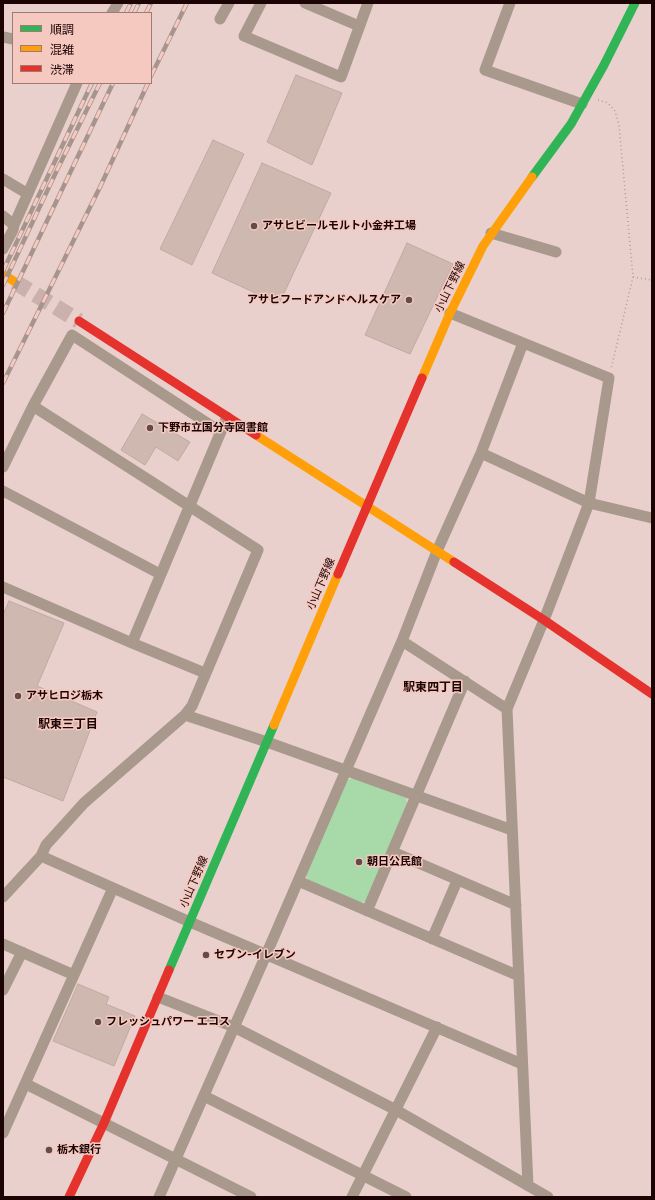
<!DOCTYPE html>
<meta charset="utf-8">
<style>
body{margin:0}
#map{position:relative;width:655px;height:1200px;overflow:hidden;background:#e9d0cc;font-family:Mulish,"Noto Sans JP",sans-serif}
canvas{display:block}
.frame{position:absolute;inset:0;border:4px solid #1b0403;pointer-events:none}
.legend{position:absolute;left:12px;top:12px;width:140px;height:72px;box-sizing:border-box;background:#f5c8c0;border:1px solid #9e7a74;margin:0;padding:5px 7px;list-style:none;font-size:12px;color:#1b0403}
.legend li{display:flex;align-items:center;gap:8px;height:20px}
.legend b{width:20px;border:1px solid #9e7a74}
</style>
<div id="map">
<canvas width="655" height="1200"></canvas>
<div class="frame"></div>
<ul class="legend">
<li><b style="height:5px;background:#30b455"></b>順調</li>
<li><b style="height:5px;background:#ff9f0a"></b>混雑</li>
<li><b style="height:5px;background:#e5322d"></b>渋滞</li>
</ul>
</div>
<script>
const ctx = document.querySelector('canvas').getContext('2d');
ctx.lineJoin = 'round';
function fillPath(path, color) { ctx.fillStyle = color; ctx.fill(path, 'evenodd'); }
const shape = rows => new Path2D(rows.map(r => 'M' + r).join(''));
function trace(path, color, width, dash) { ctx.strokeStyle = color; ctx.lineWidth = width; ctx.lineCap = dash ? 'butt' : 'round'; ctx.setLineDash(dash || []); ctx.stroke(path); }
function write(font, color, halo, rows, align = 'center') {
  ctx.font = font + ' Mulish,"Noto Sans JP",sans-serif'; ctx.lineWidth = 3; ctx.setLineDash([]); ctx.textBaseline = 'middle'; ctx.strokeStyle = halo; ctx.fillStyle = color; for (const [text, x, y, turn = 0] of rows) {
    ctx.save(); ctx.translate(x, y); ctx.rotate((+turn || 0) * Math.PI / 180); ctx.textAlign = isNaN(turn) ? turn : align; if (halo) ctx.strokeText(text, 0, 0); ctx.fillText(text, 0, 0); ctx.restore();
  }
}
fillPath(shape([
 [353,778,406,798,407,804,367,901,360,903,309,881,305,874,346,780]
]), '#a8d9a8');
const building = shape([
 [296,75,342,93,312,165,267,142,296,75],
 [213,140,244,154,192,265,160,249,213,140],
 [262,163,331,193,279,304,212,273,262,163],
 [407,243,453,264,410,354,365,335,407,243],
 [142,414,190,442,178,461,156,447,145,465,121,450,142,414],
 [9,601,64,623,37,686,97,712,63,801,3,777,3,615,9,601],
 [78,984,109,997,106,1004,135,1016,114,1066,53,1041,78,984]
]);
fillPath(building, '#cfb8af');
trace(building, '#c0a9a1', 1);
trace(shape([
 [15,282,79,321]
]), '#cab1ae', 16, [16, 8]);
trace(shape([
 [598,100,608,103,615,111,619,125,633,277,611,369],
 [633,277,652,280]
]), '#ad9d95', 1.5, [1, 3]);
trace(shape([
 [261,3,244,36,341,77,368,3],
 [305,3,359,26],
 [510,3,485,70,582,104],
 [112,13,118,3],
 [220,19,229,3],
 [3,37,13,39],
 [3,179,28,194],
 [3,216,14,225,77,83],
 [491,233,556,252],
 [3,249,13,230,14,225],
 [450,313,609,378,589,503,544,620,507,709,528,1186],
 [481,453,589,503,652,518],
 [3,467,33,406,72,335,221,432],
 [3,491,160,574],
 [3,587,132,643,205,673],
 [402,641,507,709],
 [132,643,227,417],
 [185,715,267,742,512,830],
 [393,852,516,905],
 [41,856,190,922,522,1064],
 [298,881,519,976],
 [3,897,41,856,46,845,84,803,185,715,192,706,258,550,33,406],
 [367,911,465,681],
 [432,939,457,881],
 [3,944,74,975],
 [3,990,22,952],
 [158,997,234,1027,396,1110,548,1197],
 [26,1084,251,1197],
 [204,1096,406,1197],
 [3,1133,113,888],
 [159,1197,266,955,402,641,437,551,481,453,523,343],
 [352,1197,437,1027]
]), '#a8998c', 11);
trace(shape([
 [532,177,571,124,604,65,635,3],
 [169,970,274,725]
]), '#30b455', 9);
trace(shape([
 [3,274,15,282],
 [422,378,450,313,483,246,532,177],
 [256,435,454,562],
 [274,725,338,574]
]), '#ff9f0a', 9);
trace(shape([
 [79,321,256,435],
 [454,562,544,620,652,694],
 [338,574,422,378],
 [69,1197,104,1123,169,970]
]), '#e5322d', 9);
const rail = shape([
 [126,13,131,3],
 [134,13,139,3],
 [146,13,151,3],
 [151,76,187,3],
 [3,271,92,83],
 [3,285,57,170,100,83],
 [3,313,113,83],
 [3,383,101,185,148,83]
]);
trace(rail, '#a6958d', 4.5);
trace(rail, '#f5c8c0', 3, [9]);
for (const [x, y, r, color] of [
 [254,226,4,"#634b49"],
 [409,300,4,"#634b49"],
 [150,428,4,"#634b49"],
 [18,696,4,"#634b49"],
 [359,862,4,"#634b49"],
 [206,955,4,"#634b49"],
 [98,1022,4,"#634b49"],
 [49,1150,4,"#634b49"]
]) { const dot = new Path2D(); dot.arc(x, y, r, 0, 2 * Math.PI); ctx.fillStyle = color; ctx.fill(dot); trace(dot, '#f5c8c0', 1.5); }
write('bold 11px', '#1b0403', '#f5c8c0', [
 ["アサヒビールモルト小金井工場",262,226],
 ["アサヒフードアンドヘルスケア",401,300,"right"],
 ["下野市立国分寺図書館",158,428],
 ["アサヒロジ栃木",26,696],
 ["朝日公民館",367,862],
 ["セブン-イレブン",214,955],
 ["フレッシュパワー エコス",106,1022],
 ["栃木銀行",57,1150]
], 'left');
write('11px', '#1b0403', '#f5c8c0', [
 ["小山下野線",450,287,-64],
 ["小山下野線",321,584,-67],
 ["小山下野線",194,882,-67]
]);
write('bold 12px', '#1b0403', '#f5c8c0', [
 ["駅東四丁目",433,687],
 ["駅東三丁目",68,724]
]);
</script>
